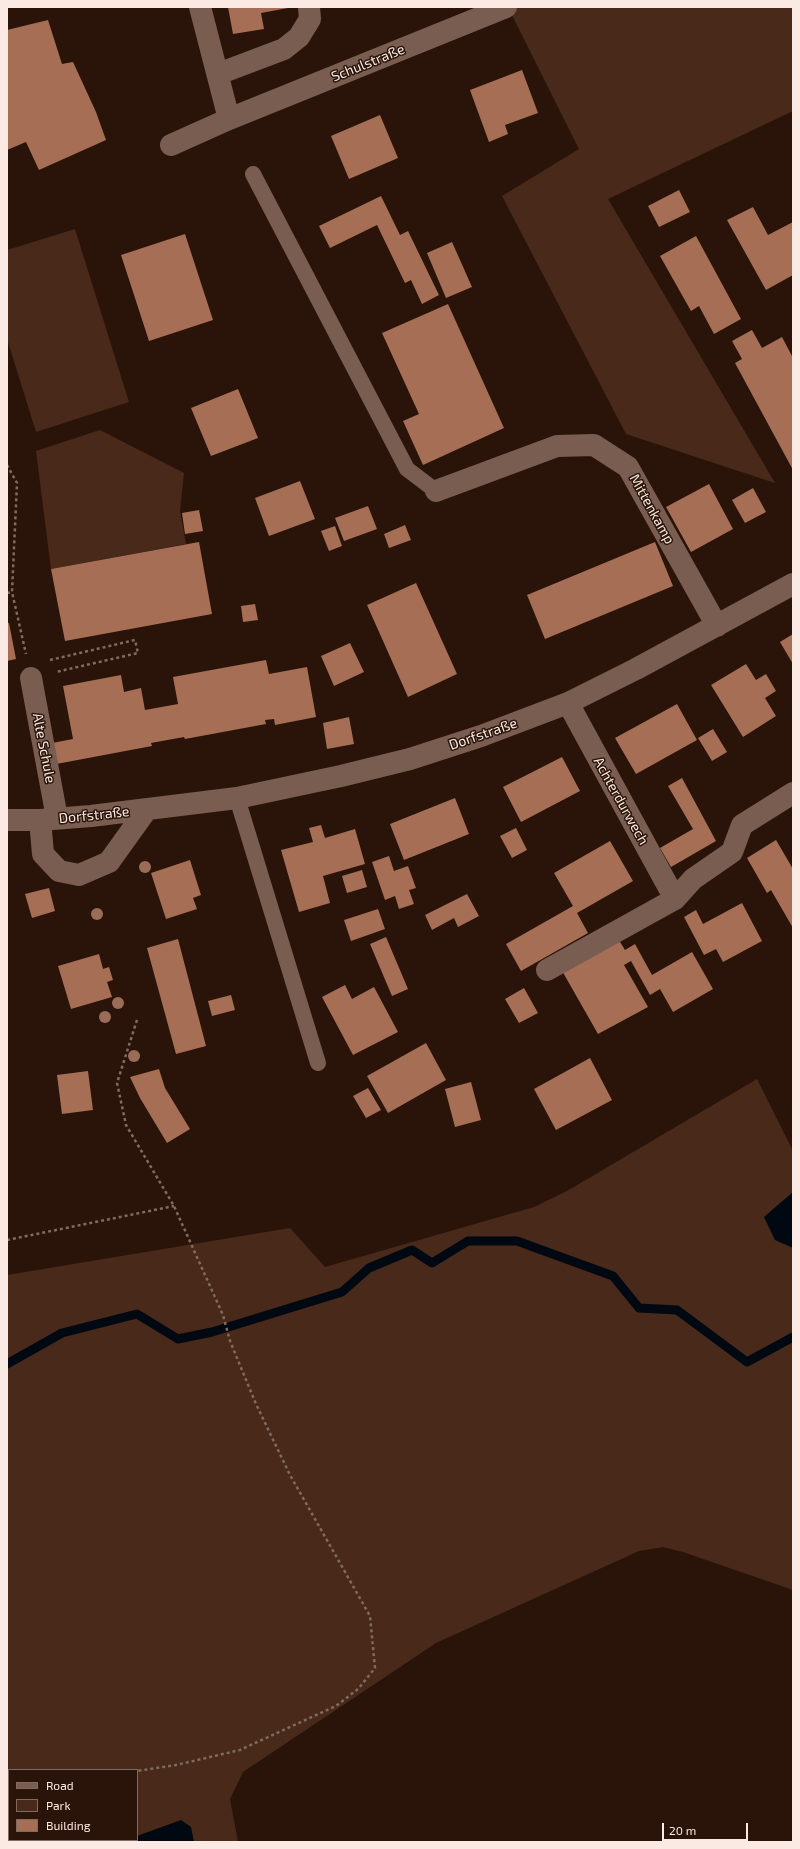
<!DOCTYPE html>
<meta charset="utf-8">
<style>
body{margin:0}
#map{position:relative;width:800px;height:1849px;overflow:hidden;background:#2a1409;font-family:"Exo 2",sans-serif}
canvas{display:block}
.frame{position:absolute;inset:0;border:8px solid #fbeae3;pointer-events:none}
.legend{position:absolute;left:8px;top:1769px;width:130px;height:72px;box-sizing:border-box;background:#2a1409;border:1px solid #7e6a60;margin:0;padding:5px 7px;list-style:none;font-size:12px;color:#fbeae3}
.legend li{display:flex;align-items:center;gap:8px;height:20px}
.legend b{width:20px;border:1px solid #7e6a60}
.scale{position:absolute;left:662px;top:1823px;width:86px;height:18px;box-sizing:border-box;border:2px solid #fbeae3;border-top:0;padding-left:5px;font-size:12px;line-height:14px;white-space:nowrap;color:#fbeae3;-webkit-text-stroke:3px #2a1409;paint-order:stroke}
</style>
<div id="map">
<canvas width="800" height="1849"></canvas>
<div class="frame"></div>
<ul class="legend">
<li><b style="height:5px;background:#795d51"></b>Road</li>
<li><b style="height:11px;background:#49291a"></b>Park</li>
<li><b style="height:11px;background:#a66e55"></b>Building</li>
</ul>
<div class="scale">20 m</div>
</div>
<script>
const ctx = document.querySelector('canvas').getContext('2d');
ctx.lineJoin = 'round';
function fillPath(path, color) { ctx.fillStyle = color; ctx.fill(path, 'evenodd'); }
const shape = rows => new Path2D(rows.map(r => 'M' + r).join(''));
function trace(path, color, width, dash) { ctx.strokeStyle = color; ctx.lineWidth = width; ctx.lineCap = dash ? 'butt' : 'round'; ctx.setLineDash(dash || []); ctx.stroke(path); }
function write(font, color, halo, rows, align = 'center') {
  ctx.font = font + ' "Exo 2",sans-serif'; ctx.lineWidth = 3; ctx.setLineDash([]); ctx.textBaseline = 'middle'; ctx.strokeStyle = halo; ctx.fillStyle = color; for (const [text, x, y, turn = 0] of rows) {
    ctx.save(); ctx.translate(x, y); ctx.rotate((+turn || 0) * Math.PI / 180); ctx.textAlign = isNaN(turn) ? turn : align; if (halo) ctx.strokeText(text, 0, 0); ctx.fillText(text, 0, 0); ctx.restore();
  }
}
fillPath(shape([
 [508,7,793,7,793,111,608,199,775,483,626,434,502,196,579,149],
 [75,229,129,402,36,432,7,339,7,250],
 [100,430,184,473,180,511,186,544,51,569,36,451],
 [757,1079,793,1151,793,1590,683,1552,663,1547,639,1551,436,1643,243,1772,230,1799,238,1842,7,1842,7,1275,290,1228,325,1267,534,1207,567,1191],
 [9,1770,137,1770,137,1840,9,1840]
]), '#49291a');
fillPath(shape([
 [793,1192,793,1248,775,1240,764,1217],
 [181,1820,191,1827,194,1842,123,1842,128,1840,137,1840,137,1836]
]), '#000812');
trace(shape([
 [7,1364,62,1333,137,1314,178,1339,212,1332,342,1292,369,1268,412,1250,432,1263,468,1241,517,1241,613,1276,639,1308,677,1310,747,1362,793,1337]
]), '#000812', 9);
fillPath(shape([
 [228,7,288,7,288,8,261,13,264,29,233,34],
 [48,20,62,64,73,62,96,112,106,140,39,170,26,142,7,150,7,30],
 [522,70,538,113,505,125,508,134,489,142,470,90],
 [380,115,398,158,349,179,331,136],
 [679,190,690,212,659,227,648,206],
 [381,196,400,235,408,231,439,295,422,304,411,280,405,283,377,225,330,248,319,226],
 [753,207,768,235,793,222,793,275,766,290,727,220],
 [185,234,213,320,149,341,121,255],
 [696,236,741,319,714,334,699,306,691,311,660,256],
 [452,242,472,287,446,298,427,253],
 [448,304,504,428,423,465,403,421,419,414,382,333],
 [752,330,762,348,782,337,793,358,793,470,735,363,742,359,732,341],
 [238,389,258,438,211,456,191,408],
 [300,481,315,519,269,536,255,498],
 [709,484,733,529,691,552,666,507],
 [753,488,766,512,745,523,732,500],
 [368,506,377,529,344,541,335,518],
 [199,510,203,531,185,534,182,513],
 [405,525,411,540,389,548,384,534],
 [335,526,342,546,329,551,321,531],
 [199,542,212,614,65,641,51,569],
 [655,542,673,586,545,639,527,595],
 [416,583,457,674,408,697,367,605],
 [255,604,258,620,243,622,241,606],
 [7,623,9,623,16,659,7,661],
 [793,634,793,664,780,642],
 [350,643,364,672,334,686,321,656],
 [266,660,269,674,307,667,316,717,275,725,274,719,265,720,266,724,185,739,184,737,151,743,152,746,51,765,47,744,73,739,63,686,121,675,124,692,141,688,145,710,178,704,173,677],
 [746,664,756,680,766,674,776,691,765,698,776,716,743,737,711,685],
 [677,704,697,740,636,774,615,738],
 [349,717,354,744,327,749,323,723],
 [713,729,727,752,712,761,698,738],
 [562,757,580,791,521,822,503,787],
 [682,778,716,841,671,867,660,848,693,829,668,786],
 [455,798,469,834,404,860,390,824],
 [321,825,325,838,355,829,365,864,323,876,330,903,299,912,281,850,313,842,309,828],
 [516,828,527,850,512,858,500,836],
 [776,840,793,869,793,928,771,890,767,893,747,858],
 [610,841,633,881,577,913,588,933,521,971,506,944,573,906,554,873],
 [389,856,394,871,408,866,416,888,409,890,414,904,399,909,395,896,385,900,372,862],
 [190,860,201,895,193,898,197,909,166,919,151,873],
 [362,870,367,887,347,893,342,876],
 [49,888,55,911,32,918,25,894],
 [467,894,479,916,458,927,454,918,432,930,425,915],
 [742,903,762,941,723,962,716,949,704,955,684,917,696,910,703,924],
 [378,909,385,929,351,941,344,920],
 [386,937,408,989,392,996,370,944],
 [617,937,625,950,635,944,652,975,692,952,713,989,673,1012,660,989,650,995,631,961,624,965,648,1007,598,1034,561,969],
 [178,939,206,1046,176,1054,147,948],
 [99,954,103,969,109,967,113,980,107,982,112,997,71,1009,58,966],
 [345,985,352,999,374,987,398,1032,353,1055,322,997],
 [524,988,538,1013,519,1023,505,999],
 [231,995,235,1010,212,1016,208,1001],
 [426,1043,446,1080,388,1113,367,1076],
 [590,1058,612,1100,556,1130,534,1089],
 [159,1069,165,1088,190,1129,167,1143,140,1098,130,1077],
 [88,1071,93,1110,62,1114,57,1075],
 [471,1082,481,1120,455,1127,445,1089],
 [368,1088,381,1110,366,1118,353,1096]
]), '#a66e55');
trace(shape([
 [7,465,17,483,12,592,26,654],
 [7,593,12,592],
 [50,660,135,640,138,653,56,672],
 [137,1020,117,1083,126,1125,174,1206,223,1315,230,1341,256,1404,290,1475,370,1616,375,1668,358,1689,336,1706,240,1750,176,1765,137,1771],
 [7,1240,174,1206],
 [7,1776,9,1776]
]), '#7f6b61', 2.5, [3, 3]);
trace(shape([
 [253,174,407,469,436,491],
 [237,798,318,1063]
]), '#795d51', 16);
trace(shape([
 [200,7,229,119],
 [218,74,284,49,299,37,310,19,309,7],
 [171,145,229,119,506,7],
 [436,491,557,446,594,445,628,467,717,626],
 [31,678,57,818],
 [568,703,675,899],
 [7,820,40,820,91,816,237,798,341,776,410,759,481,736,568,703,636,669,793,584],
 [40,820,43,854,59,871,79,875,109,862,147,809],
 [547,970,675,899,693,879,732,852,742,825,793,793]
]), '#795d51', 22);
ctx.fillStyle = '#9b6c57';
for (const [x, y] of [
 [145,867],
 [97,914],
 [118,1003],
 [105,1017],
 [134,1056]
]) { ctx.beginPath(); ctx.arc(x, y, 6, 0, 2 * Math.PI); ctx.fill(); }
write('14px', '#fbeae3', '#2a1409', [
 ["Schulstraße",368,63,-22],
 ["Mittenkamp",652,509,61],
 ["Dorfstraße",483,734,-19],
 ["Alte Schule",44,748,79],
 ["Achterdurwech",621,801,61],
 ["Dorfstraße",94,815,-6]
]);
</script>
